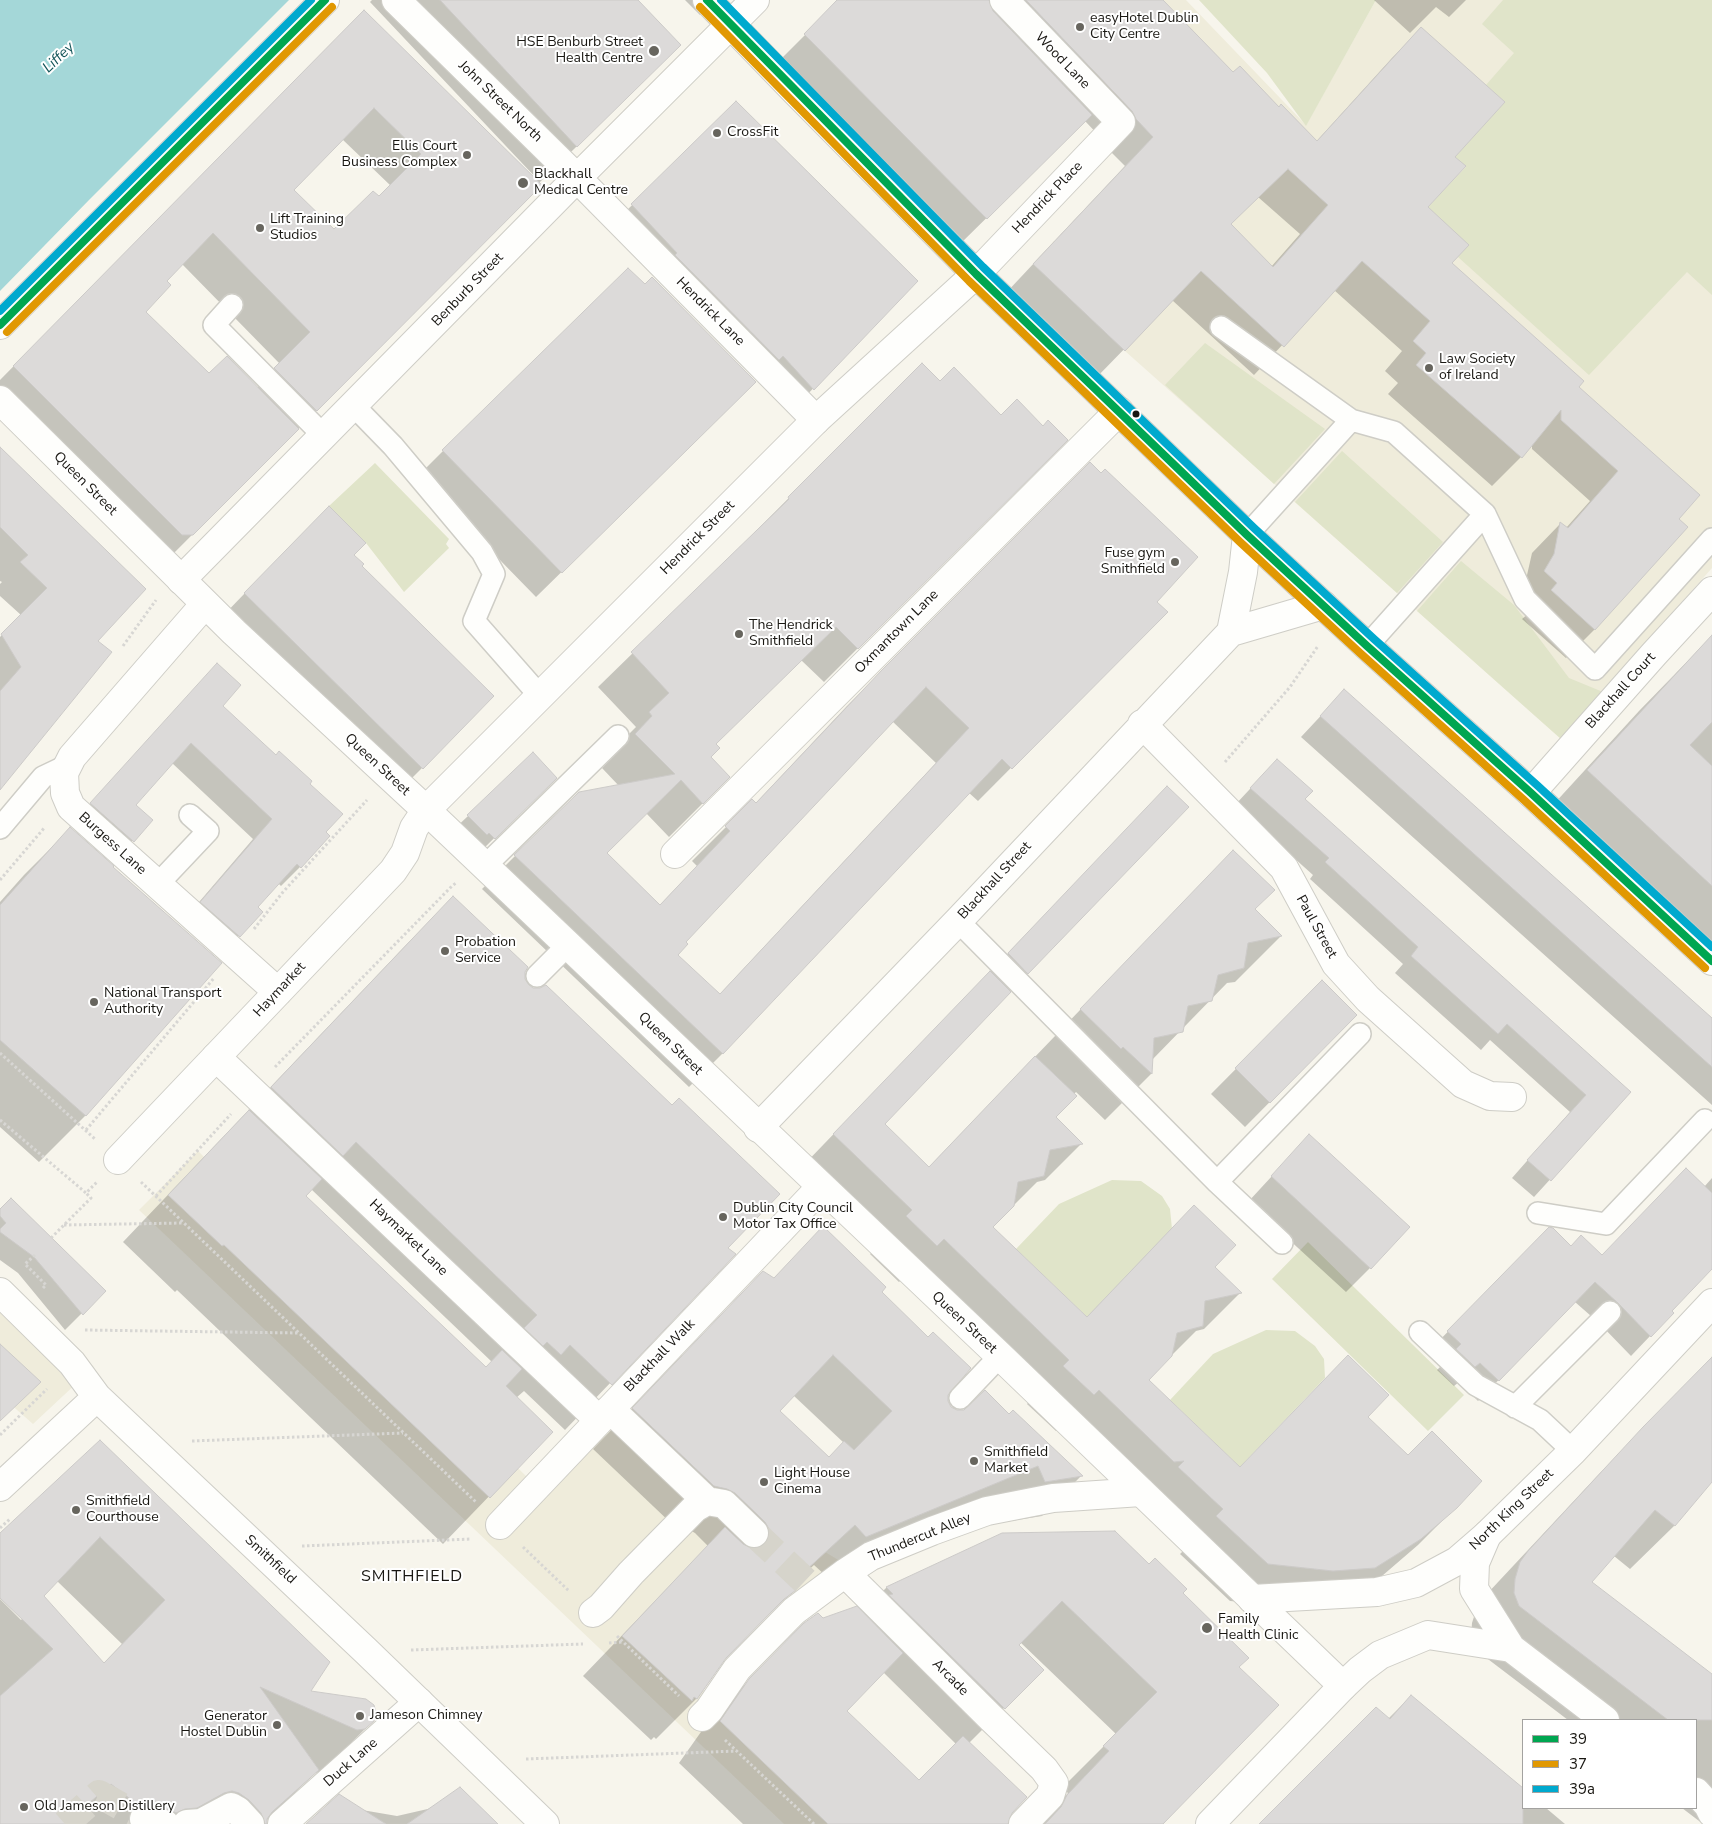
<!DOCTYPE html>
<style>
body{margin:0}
#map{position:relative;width:1712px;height:1824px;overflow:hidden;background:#f7f5ec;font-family:"Nunito Sans",sans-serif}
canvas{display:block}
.legend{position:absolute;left:1522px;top:1719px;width:175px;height:90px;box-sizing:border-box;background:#fff;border:1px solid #a3a2a0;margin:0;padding:6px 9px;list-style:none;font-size:15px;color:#191712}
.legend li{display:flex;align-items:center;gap:10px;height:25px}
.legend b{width:25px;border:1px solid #a3a2a0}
</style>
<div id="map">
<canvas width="1712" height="1824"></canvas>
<ul class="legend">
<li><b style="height:6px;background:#00a651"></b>39</li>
<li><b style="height:6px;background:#e19802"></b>37</li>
<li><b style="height:6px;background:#00a9ce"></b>39a</li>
</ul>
</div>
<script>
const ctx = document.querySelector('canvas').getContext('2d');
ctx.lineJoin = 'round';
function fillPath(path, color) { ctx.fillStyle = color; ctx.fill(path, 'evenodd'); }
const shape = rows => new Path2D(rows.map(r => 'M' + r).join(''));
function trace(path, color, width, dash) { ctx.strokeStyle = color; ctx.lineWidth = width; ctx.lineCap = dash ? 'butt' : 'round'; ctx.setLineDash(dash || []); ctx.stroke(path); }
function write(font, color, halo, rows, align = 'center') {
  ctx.font = font + ' "Nunito Sans",sans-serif'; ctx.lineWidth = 4; ctx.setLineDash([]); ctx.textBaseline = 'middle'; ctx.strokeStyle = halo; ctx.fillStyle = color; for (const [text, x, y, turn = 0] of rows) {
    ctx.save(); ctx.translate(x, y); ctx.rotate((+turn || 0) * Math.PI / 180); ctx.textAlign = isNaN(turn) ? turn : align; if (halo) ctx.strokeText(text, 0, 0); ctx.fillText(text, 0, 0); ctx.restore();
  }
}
fillPath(shape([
 [1139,0,1186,0,1306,125,1376,0,1712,0,1712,568,1561,739,1125,351,1033,264,1054,241,1061,248,1067,242,1060,235,1154,137,1076,59],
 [198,1151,530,1480,665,1337,712,1386,796,1534,840,1561,794,1611,734,1558,653,1642,846,1824,784,1824,139,1210],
 [0,1279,94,1367,33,1424,0,1395]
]), '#efecdb');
fillPath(shape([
 [1199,0,1376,0,1306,126,1267,73],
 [1503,0,1712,0,1712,295,1687,272,1589,375,1458,257,1468,245,1428,207,1466,167,1455,157,1505,102,1486,85,1514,53,1482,24],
 [1205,343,1325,429,1274,484,1165,385],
 [1342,451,1443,542,1397,593,1295,502],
 [375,463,449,539,446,544,449,548,404,592,366,543,329,506],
 [1461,561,1514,605,1569,678,1603,692,1561,739,1417,611],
 [1112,1180,1141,1181,1162,1196,1170,1209,1172,1229,1087,1317,1016,1249,1059,1204],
 [1308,1242,1464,1395,1428,1431,1272,1279],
 [1266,1330,1295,1331,1315,1346,1324,1359,1325,1378,1240,1467,1170,1400,1213,1354]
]), '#e0e4c9');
fillPath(shape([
 [0,0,289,0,89,200,0,291]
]), '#a4d7d8');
fillPath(shape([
 [372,0,636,0,644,81,539,183,541,185,161,566,0,416,0,380,333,42,536,181,538,180,370,2],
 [342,139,391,186,379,198,334,231,292,190],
 [182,264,280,364,257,388,209,374,144,312,165,281],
 [685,0,716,0,700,15],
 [840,0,1139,0,1278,108,1316,142,1392,58,1421,29,1453,157,1426,207,1451,264,1577,387,1677,519,1595,629,1566,658,1522,619,1529,613,1525,584,1532,553,1560,524,1566,528,1590,501,1532,449,1532,443,1521,457,1492,486,1388,394,1398,383,1385,371,1402,351,1334,290,1254,375,1172,300,1095,379,1005,294,1125,166,1107,148,1103,140,1085,121,957,247,776,64],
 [1258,197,1300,234,1271,267,1230,224],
 [1374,0,1466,0,1449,17,1436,7,1410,33],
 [736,103,916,281,804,398,623,214],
 [922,364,940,382,1001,417,1043,427,1066,440,824,682,801,660,715,744,709,757,729,777,669,837,646,813,605,854,659,906,697,866,692,861,752,801,755,804,847,706,1090,464,1155,602,1166,612,978,801,968,792,723,1053,689,1087,482,889,515,856,619,786,602,768,620,750,616,747,636,727,598,687,756,533,755,532],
 [892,721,936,763,719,995,676,955,684,942],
 [730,407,536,597,418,476,443,451],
 [0,449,96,641,0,788,0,637,21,615,0,596,0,584,2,582,0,581],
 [301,535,353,555,361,566,422,768,395,795,218,621],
 [1712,636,1712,955,1552,806,1639,711],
 [217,665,221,706,308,784,324,832,300,867,281,886,278,883,256,907,261,912,220,956,182,922,253,839,172,763,134,805,151,820,114,861,72,824],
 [1344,691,1712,1021,1712,1105,1301,737],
 [1277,760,1303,799,1630,1092,1534,1197,1512,1178,1570,1112,1490,1040,1481,1050,1395,973,1403,964,1310,879,1313,875,1235,805],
 [555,778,477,855,451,832,468,816],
 [1143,813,1027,973,883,1124,928,1168,1233,851,1253,909,1281,936,1235,982,1227,983,1151,1061,1151,1074,1105,1120,1076,1092,1074,1094,1054,1117,1081,1144,1045,1180,1037,1182,992,1227,1086,1318,1157,1244,1213,1267,1240,1293,1204,1329,1196,1331,1147,1380,1240,1468,1367,1417,1456,1507,1418,1545,1382,1576,1336,1604,1296,1607,1230,1601,1180,1554,1187,1547,1061,1426,1056,1431,1027,1404,1033,1397,906,1275,899,1282,870,1254,876,1248,797,1172],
 [70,829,85,1116,39,1162,0,1127,0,902,24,875],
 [453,898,524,972,524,979,726,1249,734,1254,565,1430,524,1391,516,1398,551,1432,443,1544,177,1290,175,1292,123,1242,407,944],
 [311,1189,492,1362,485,1368,304,1196],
 [1322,982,1356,1015,1245,1127,1211,1094],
 [1309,1136,1370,1268,1346,1292,1248,1202],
 [1712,1178,1712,1267,1670,1311,1672,1313,1631,1356,1599,1323,1575,1302,1478,1401,1459,1382,1454,1386,1437,1370,1442,1365,1428,1352,1529,1249,1571,1247,1601,1256,1704,1187],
 [0,1210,104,1291,65,1330,18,1273,0,1260],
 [823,1228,880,1292,947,1394,947,1401,950,1408,956,1411,1009,1416,1013,1412,1081,1476,1042,1516,1005,1522,998,1505,826,1576,814,1565,790,1587,794,1590,725,1657,696,1699,656,1739,654,1737,651,1740,583,1676,708,1546,695,1533,686,1528,674,1526,593,1449,763,1273,773,1279],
 [793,1395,844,1443,829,1459,778,1411],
 [1712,1358,1712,1481,1674,1526,1630,1569,1614,1556,1590,1582,1712,1675,1712,1824,1703,1824,1682,1808,1696,1808,1696,1720,1568,1720,1476,1650,1471,1638,1472,1623,1477,1607,1485,1596,1600,1473],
 [100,1441,309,1692,373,1721,329,1765,321,1772,315,1773,266,1821,266,1824,0,1824,0,1599,21,1620,23,1618,0,1596,0,1534],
 [57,1581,122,1644,103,1664,42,1596],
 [1003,1534,1149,1566,1181,1593,1238,1667,1161,1824,1039,1824,1068,1793,1062,1788,1116,1734,1020,1642,1017,1645,1042,1670,969,1743,1011,1812,1007,1824,743,1824,679,1763,708,1722,763,1666,823,1619,861,1613,886,1588],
 [883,1672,956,1744,919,1782,845,1711],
 [1411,1696,1523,1789,1523,1808,1546,1808,1565,1824,1262,1824,1388,1719],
 [432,1808,497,1824,307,1824,362,1810,397,1816]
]), '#0003');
const building = shape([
 [440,0,638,0,681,45,577,147,440,0],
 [837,0,989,0,993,11,1092,115,987,219,804,34,837,0],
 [1026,0,1163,0,1233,72,1240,66,1279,107,1281,104,1317,141,1421,27,1505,102,1455,157,1466,166,1428,207,1469,245,1452,263,1584,381,1579,387,1700,495,1679,519,1688,527,1595,630,1551,590,1557,583,1544,571,1554,554,1560,522,1568,528,1618,471,1561,420,1561,410,1522,458,1416,365,1426,353,1413,341,1430,321,1362,261,1284,347,1201,271,1125,351,1033,264,1153,137,1136,119,1132,111,1026,0],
 [1288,169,1328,205,1273,267,1231,224,1288,169],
 [364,10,542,185,317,411,274,368,310,332,213,233,167,281,171,285,146,312,209,373,227,356,299,429,193,535,182,535,13,366,364,10],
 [374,108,421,154,379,196,373,191,334,229,294,190,374,108],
 [736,101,918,281,814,390,783,356,779,360,675,255,677,253,631,204,736,101],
 [628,268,645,284,652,277,756,382,562,573,442,450,628,268],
 [922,363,940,381,954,367,1001,415,1017,399,1043,426,1048,420,1068,440,858,649,836,627,716,744,720,748,711,757,730,777,703,804,681,780,607,853,660,905,730,831,725,826,752,799,756,803,881,671,1090,462,1101,473,1105,469,1198,557,1157,602,1168,612,1012,769,1002,759,723,1054,514,855,579,792,675,774,635,734,652,716,649,712,669,693,631,652,789,499,788,497,922,363],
 [926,687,969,728,720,994,678,955,688,944,686,942,926,687],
 [0,447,146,589,98,641,112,652,0,790,0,691,21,667,1,634,47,588,20,562,28,555,0,527,0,447],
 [329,506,366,543,354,555,364,564,362,566,494,696,423,769,244,593,329,506],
 [1712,635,1712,722,1690,745,1712,766,1712,886,1587,770,1712,635],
 [217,663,241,685,223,706,276,755,279,751,312,781,310,784,343,814,326,832,330,836,301,868,297,864,258,907,263,912,240,937,200,902,272,819,191,743,136,805,153,820,134,842,90,803,217,663],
 [1344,689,1712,1018,1712,1067,1320,716,1344,689],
 [533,752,557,778,495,839,489,833,487,835,467,815,533,752],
 [1277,759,1313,791,1305,799,1631,1092,1551,1181,1527,1160,1586,1095,1507,1024,1498,1034,1411,956,1418,947,1325,862,1329,858,1250,788,1277,759],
 [1167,786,1189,807,1028,974,1008,953,1167,786],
 [70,827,114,866,113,867,222,963,86,1116,0,1040,0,905,70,827],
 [1233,850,1275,890,1255,909,1282,936,1248,943,1244,968,1218,975,1212,1001,1188,1006,1183,1032,1154,1038,1152,1074,1123,1047,1121,1049,1080,1009,1233,850],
 [453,896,528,967,525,972,525,979,529,985,533,988,540,988,546,985,672,1105,679,1098,780,1194,728,1248,736,1254,612,1385,570,1345,561,1355,547,1342,543,1346,524,1328,537,1315,356,1142,343,1156,271,1087,453,896],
 [990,971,1011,992,885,1124,929,1167,1035,1056,1077,1096,1056,1117,1083,1144,1050,1150,1044,1176,1018,1182,1014,1206,993,1227,1087,1317,1194,1205,1236,1245,1215,1267,1242,1293,1205,1301,1203,1326,1177,1333,1172,1356,1149,1380,1240,1467,1348,1355,1389,1395,1368,1417,1408,1455,1432,1431,1482,1481,1457,1508,1421,1539,1375,1568,1333,1571,1268,1564,1216,1516,1223,1509,1178,1467,1184,1461,1174,1462,1099,1390,1094,1395,1063,1366,1069,1360,944,1239,937,1246,906,1216,912,1210,833,1134,990,971],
 [1322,980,1357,1015,1270,1103,1235,1068,1322,980],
 [249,1110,322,1179,306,1196,486,1367,502,1350,522,1369,506,1386,553,1432,490,1498,224,1245,222,1246,168,1195,249,1110],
 [1309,1134,1410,1227,1371,1269,1271,1176,1309,1134],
 [1686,1168,1712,1193,1712,1269,1672,1311,1674,1313,1651,1337,1618,1303,1595,1282,1499,1381,1480,1363,1475,1367,1456,1349,1461,1344,1447,1331,1549,1227,1553,1228,1571,1246,1581,1235,1602,1255,1686,1168],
 [11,1198,106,1291,83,1315,34,1257,0,1232,0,1229,6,1223,0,1216,0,1209,11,1198],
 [823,1226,886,1287,882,1292,928,1337,933,1332,971,1368,948,1395,948,1401,951,1407,957,1410,964,1410,985,1390,1009,1414,1013,1410,1083,1476,1045,1482,1038,1466,866,1537,855,1525,790,1585,796,1590,783,1600,726,1658,697,1699,694,1697,692,1701,622,1636,725,1527,743,1544,751,1548,758,1548,765,1544,769,1537,769,1529,765,1522,735,1493,727,1489,714,1486,632,1408,763,1271,774,1278,823,1226],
 [833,1355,892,1411,854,1450,844,1441,829,1457,780,1411,833,1355],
 [0,1344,41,1382,0,1421,0,1344],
 [1712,1357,1712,1482,1675,1526,1655,1510,1592,1582,1712,1674,1712,1720,1668,1720,1519,1606,1514,1593,1515,1579,1520,1562,1528,1551,1643,1427,1712,1357],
 [100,1440,330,1662,311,1691,366,1699,374,1705,376,1713,374,1721,365,1729,357,1730,260,1687,319,1770,272,1812,267,1819,267,1824,265,1824,261,1813,249,1800,239,1793,232,1791,224,1793,197,1808,185,1809,176,1813,169,1809,148,1804,138,1805,111,1784,65,1824,0,1824,0,1696,53,1649,0,1598,0,1533,100,1440],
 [100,1537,165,1600,104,1663,44,1596,100,1537],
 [1115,1531,1149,1564,1155,1558,1187,1589,1183,1593,1249,1658,1239,1667,1279,1705,1163,1824,1045,1824,1061,1807,1067,1795,1109,1751,1103,1746,1157,1692,1062,1601,1019,1645,1044,1670,1005,1709,889,1595,893,1594,886,1587,1002,1533,1115,1531],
 [857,1606,903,1653,847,1711,919,1780,963,1736,1027,1797,1012,1813,1008,1824,828,1824,720,1721,749,1679,804,1623,818,1613,823,1618,857,1606],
 [1411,1695,1523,1788,1523,1824,1259,1824,1376,1707,1390,1719,1411,1695],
 [460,1787,498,1824,407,1824,460,1787],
 [339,1794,386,1824,306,1824,339,1794]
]);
fillPath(building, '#dcdad9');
trace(building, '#cccac8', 1);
trace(shape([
 [754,1533,805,1581],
 [65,1824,99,1794,144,1819]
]), '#d6d4cb', 28, [28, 14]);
const service = shape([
 [232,305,214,325,324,436],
 [1221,327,1351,420],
 [354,406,393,446,482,552,494,574,474,621,540,696],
 [1485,514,1525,599,1595,669,1712,539],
 [1247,535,1351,420,1394,432,1485,514,1367,646],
 [0,828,43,777,66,766],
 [485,866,618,736],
 [157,885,208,831,190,815],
 [958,921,1217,1182,1282,1243],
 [537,976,568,945],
 [1217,1182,1360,1034],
 [1538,1213,1606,1224,1705,1120],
 [1420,1332,1476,1385,1540,1420,1573,1451],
 [960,1398,1000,1356],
 [1515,1407,1610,1312]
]);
const pedestrian = shape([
 [216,1057,599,1420],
 [610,1409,707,1501],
 [500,1525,821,1187],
 [845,1573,989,1716,1044,1769,1054,1783,1050,1796,1023,1824],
 [593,1613,601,1607,631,1573,695,1508,707,1501,724,1504,754,1533],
 [702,1717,709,1710,737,1669,794,1611,845,1573,871,1556,932,1531,987,1511,1053,1498,1141,1492],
 [144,1819,165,1824],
 [187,1824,201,1823,231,1807,238,1811,250,1824],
 [282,1824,419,1702]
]);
const minor = shape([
 [396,0,577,178,816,420],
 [976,274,1121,122,1004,0],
 [181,580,577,178,755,0],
 [205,604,72,757,64,773,65,793,71,807,278,992],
 [1231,632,1243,572,1247,535],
 [1142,724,1284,868,1336,964,1368,999,1463,1084,1490,1096,1512,1097],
 [1531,793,1654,654,1712,591],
 [675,854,1119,411],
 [758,1128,958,921,1231,632,1323,605],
 [118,1160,393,871,405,853,414,828,426,810],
 [0,1292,72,1363,97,1397,366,1651,545,1824],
 [0,1487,97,1397],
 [1487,1535,1475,1563,1474,1589,1511,1648,1605,1720],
 [1343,1686,1360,1670,1380,1655,1428,1635,1511,1648],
 [1696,1792,1708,1805,1712,1813]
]);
const tertiary = shape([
 [1252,1599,1377,1592,1416,1583,1457,1561,1487,1535,1573,1451,1712,1303]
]);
const secondary = shape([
 [707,0,795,91,976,274,1247,535,1367,646,1531,793,1712,961],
 [0,325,325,0],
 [0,400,234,632,426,810,1000,1356,1343,1686,1210,1824],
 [426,810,816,420,976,274]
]);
trace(service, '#cecdc6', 24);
trace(pedestrian, '#cecdc6', 30);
trace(minor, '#cecdc6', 30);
trace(tertiary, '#cecdc6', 30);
trace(secondary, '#cecdc6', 30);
trace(shape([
 [123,646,156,600],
 [1225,762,1290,687,1318,646],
 [0,880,45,827],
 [254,929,283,892,367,800],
 [0,1053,95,1139],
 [275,1067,452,886,456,883],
 [0,1120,86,1193,97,1182],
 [86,1130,214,978],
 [141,1182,477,1503],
 [156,1196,231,1114],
 [64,1225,183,1223],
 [51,1238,91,1198,86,1193],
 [35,1255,25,1264,46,1285,43,1288],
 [85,1330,299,1333],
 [0,1435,47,1389],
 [192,1441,403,1433],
 [0,1528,11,1518],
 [302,1546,471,1539],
 [523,1547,569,1591],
 [617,1636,679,1696],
 [609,1643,623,1642],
 [411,1650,583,1644],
 [725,1740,814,1824],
 [526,1759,737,1751]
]), '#d7d6d3', 3, [2.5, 2.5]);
trace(service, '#fefefc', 21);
trace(pedestrian, '#fefefc', 28);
trace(minor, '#fefefc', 28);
trace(tertiary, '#fefefc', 28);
trace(secondary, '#fefefc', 28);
trace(shape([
 [707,0,976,274,1247,535,1367,646,1531,793,1712,961],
 [0,325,325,0]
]), '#00a651', 8);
trace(shape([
 [700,7,969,281,1240,542,1360,653,1524,800,1705,968],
 [7,332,332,7]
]), '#e19802', 8);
trace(shape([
 [721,0,983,267,1254,528,1374,639,1538,786,1712,947],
 [0,311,311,0]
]), '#00a9ce', 8);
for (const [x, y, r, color] of [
 [1080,27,5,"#67655e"],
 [654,51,6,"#67655e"],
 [717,133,5,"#67655e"],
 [467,155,5,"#67655e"],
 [523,183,6,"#67655e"],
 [260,228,5,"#67655e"],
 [1429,368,5,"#67655e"],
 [1136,414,4.5,"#191712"],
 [1175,562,5,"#67655e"],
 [739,634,5,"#67655e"],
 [445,951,5,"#67655e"],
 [94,1002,5,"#67655e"],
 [723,1217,5,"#67655e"],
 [974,1461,5,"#67655e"],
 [764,1482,5,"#67655e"],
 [76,1510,5,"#67655e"],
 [1207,1628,6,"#67655e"],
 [360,1716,5,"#67655e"],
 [277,1725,5,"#67655e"],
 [24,1807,5,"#67655e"]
]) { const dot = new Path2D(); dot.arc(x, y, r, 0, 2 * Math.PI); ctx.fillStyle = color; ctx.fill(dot); trace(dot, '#fff', 2); }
write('14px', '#191712', '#fff', [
 ["easyHotel Dublin",1090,19],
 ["City Centre",1090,35],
 ["HSE Benburb Street",643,43,"right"],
 ["Health Centre",643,59,"right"],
 ["CrossFit",727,133],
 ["Ellis Court",457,147,"right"],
 ["Business Complex",457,163,"right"],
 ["Blackhall",534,175],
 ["Medical Centre",534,191],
 ["Lift Training",270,220],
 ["Studios",270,236],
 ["Law Society",1439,360],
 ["of Ireland",1439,376],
 ["Fuse gym",1165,554,"right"],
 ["Smithfield",1165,570,"right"],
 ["The Hendrick",749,626],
 ["Smithfield",749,642],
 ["Probation",455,943],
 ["Service",455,959],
 ["National Transport",104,994],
 ["Authority",104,1010],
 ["Dublin City Council",733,1209],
 ["Motor Tax Office",733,1225],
 ["Smithfield",984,1453],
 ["Market",984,1469],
 ["Light House",774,1474],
 ["Cinema",774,1490],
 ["Smithfield",86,1502],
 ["Courthouse",86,1518],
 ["Family",1218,1620],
 ["Health Clinic",1218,1636],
 ["Jameson Chimney",370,1716],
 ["Generator",267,1717,"right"],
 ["Hostel Dublin",267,1733,"right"],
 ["Old Jameson Distillery",34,1807]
], 'left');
write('14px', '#191712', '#fff', [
 ["Wood Lane",1062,61,46],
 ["John Street North",500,102,44],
 ["Hendrick Place",1048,198,-46],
 ["Benburb Street",468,290,-46],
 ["Hendrick Lane",710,312,45],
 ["Queen Street",85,484,45],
 ["Hendrick Street",698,538,-45],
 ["Oxmantown Lane",897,632,-45],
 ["Blackhall Court",1621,691,-48],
 ["Queen Street",377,765,43],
 ["Burgess Lane",112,844,42],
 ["Blackhall Street",995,881,-47],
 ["Paul Street",1316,927,61],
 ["Haymarket",280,990,-47],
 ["Queen Street",670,1044,44],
 ["Haymarket Lane",408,1238,44],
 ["Queen Street",964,1323,43],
 ["Blackhall Walk",660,1356,-46],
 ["North King Street",1512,1510,-44],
 ["Thundercut Alley",920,1538,-22],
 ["Smithfield",270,1560,43],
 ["Arcade",950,1678,45],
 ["Duck Lane",351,1763,-41]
]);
write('italic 15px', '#145559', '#fff', [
 ["Liffey",59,58,-44]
]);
ctx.letterSpacing = '1px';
write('16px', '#191712', '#fff', [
 ["SMITHFIELD",412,1577]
]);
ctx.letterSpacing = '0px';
</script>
